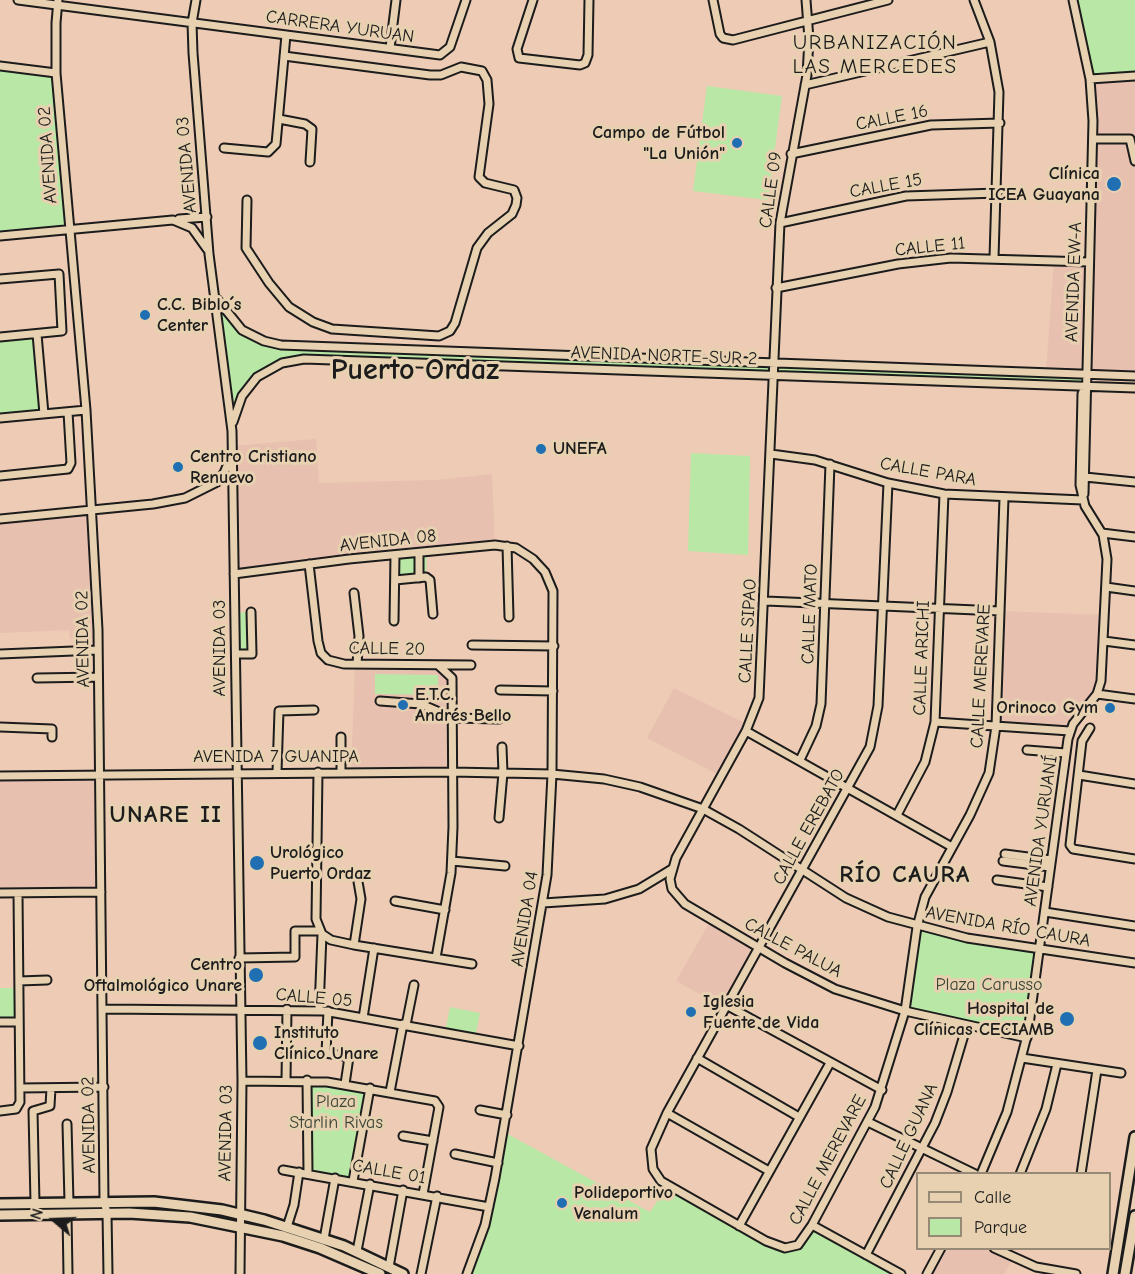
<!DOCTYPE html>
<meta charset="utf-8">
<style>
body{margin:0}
#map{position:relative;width:1135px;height:1274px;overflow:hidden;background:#edcbb4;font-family:"Comic Neue",sans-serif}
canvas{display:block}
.legend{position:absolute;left:916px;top:1172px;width:195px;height:78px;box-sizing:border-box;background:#e7d1b0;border:2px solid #968975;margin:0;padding:8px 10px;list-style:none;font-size:18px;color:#1c1c1c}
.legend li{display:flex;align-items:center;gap:12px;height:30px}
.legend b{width:30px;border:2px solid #968975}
.north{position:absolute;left:24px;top:1190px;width:60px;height:60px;-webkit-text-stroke:4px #e7d1b0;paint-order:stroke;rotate:289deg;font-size:16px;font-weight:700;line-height:24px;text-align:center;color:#1c1c1c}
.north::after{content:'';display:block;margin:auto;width:21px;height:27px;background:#1c1c1c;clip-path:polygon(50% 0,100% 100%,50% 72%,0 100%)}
</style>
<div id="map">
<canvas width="1135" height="1274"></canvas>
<ul class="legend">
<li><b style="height:8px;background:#e7d1b0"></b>Calle</li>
<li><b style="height:16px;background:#b9e7a5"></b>Parque</li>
</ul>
<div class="north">N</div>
</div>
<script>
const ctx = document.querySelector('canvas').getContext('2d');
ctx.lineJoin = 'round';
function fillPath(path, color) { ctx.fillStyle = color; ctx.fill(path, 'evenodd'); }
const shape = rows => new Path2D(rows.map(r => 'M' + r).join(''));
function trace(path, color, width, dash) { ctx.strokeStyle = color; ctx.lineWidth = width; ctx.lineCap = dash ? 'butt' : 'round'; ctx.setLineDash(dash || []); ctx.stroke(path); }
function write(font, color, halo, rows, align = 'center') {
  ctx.font = font + ' "Comic Neue",sans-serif'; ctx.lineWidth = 6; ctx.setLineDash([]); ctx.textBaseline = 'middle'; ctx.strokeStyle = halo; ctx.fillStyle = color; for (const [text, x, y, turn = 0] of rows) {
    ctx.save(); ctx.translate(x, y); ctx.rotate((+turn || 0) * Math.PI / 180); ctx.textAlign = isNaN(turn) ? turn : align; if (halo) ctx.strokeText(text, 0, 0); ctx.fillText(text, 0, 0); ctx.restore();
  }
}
fillPath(shape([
 [1135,76,1135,376,1046,373,1054,260,1088,262,1090,79],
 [316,439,319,483,437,480,492,474,495,545,234,574,232,446],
 [92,511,98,638,70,639,69,630,0,633,0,519],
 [1000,611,1105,615,1101,681,1070,731,996,726],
 [355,664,438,665,452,678,452,772,351,772],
 [674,688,749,725,721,776,647,738],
 [100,774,101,892,0,893,0,776],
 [711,920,759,948,725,1008,676,981],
 [941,1249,994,1249,1013,1258,1004,1274,927,1274]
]), '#e8c0b0');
fillPath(shape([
 [1073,0,1135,0,1135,76,1090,79],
 [0,66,56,73,69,230,0,236],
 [707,86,782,96,768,200,693,191],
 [214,294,234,323,264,341,1086,374,1085,386,304,359,274,366,246,389,232,431],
 [37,334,44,414,0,418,0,337],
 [691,453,750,456,748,555,688,551],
 [427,552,426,577,395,580,395,555],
 [251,612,252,654,236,654,235,613],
 [375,674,438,675,438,695,375,694],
 [917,927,1040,949,1027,1038,905,1011],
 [0,988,19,988,19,1022,0,1022],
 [450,1007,480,1013,475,1038,445,1032],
 [307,1080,370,1088,353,1181,308,1173],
 [504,1132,650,1212,667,1186,766,1241,792,1248,812,1225,901,1274,468,1274,481,1238],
 [171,1203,298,1230,403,1274,380,1274,320,1248,190,1217,0,1215,0,1204]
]), '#b9e7a5');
const street = shape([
 [18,0,440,55,450,47,466,0],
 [58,0,56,23,56,73,86,410,98,630,104,1201,107,1213,108,1274],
 [196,0,192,23,193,53,209,254,232,431,242,1081,240,1274],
 [533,0,517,49,519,58,580,65,585,63,588,55,589,0],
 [713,0,720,34,723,38,733,40,888,0],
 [806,0,809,39,807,75,780,223,759,698,746,731,676,858,670,879,672,889,685,904,785,963,835,989,905,1011,1027,1038],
 [974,0,990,42,999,92,994,258],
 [1073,0,1090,79,1093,121,1084,494],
 [390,48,396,0],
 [0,66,56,73],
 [1090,79,1135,76],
 [805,85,990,42],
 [279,119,305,124,312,129,310,162],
 [1094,139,1130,139,1135,161],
 [224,148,268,152,276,144,286,35],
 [791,154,931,125,1000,123],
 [247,200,246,248,269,283,289,307,313,322,332,329,439,336,450,331,455,323,477,248,488,233,512,214,516,205,517,198,514,190,485,183,479,177,489,104,487,80,482,71,461,67,441,75,430,75,284,56],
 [179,219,207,217],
 [780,223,906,196,998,193],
 [0,236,173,220,192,228,207,249],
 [0,279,59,274,62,331,0,337],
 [776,288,898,264,951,258,1089,262],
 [217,299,242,330,264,341,281,345,1135,376],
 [37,334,44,414],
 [0,418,86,410],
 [233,422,242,396,257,377,282,363,304,359,1135,388],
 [771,454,815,460,888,483,944,494,1083,500],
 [0,476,68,469,71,463,68,412],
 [1085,477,1135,482],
 [888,483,878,706,870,747,667,1113,651,1149,653,1169,661,1181,766,1241,785,1248,798,1245,812,1225,875,1107,905,1011,917,927,925,897,970,815,989,773,996,726,1004,498],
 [0,519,153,504,185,498,217,482,224,473,230,459],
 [1102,533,1135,537],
 [507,546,509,617],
 [309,564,318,641,321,653,328,660,344,664,471,665],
 [234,574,349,559,495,545,516,548,533,559,545,572,553,591,552,774,547,875,495,1178,485,1225,467,1274],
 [419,578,419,553],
 [395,580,426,577,430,580,433,614],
 [1106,587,1135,591],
 [354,593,359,636,357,664],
 [766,601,1000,611],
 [394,621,395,555],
 [1104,641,1135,645],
 [472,645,554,646],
 [0,654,98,650],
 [236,654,252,654,251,612],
 [37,678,98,677],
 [500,690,553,691],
 [1097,694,1135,699],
 [380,701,421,704,453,718,499,719],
 [935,722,1070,731],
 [0,727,52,729,52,737],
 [1090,728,1082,741,1070,845,1073,849,1135,859],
 [746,731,952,847],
 [1027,750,1066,753],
 [800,760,816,726,821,704,830,464],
 [277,772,279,711,314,710],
 [318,772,316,919,322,934,319,1010],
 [341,772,341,737],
 [1079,775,1135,784],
 [0,776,452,772,552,774,604,779,640,787,703,809,739,829,846,898,888,917,967,938,1135,963],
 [897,815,925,762,935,722,944,494],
 [499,818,503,773,502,747],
 [1005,854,1051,860],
 [452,861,505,866],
 [1003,861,1050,867],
 [997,880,1048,887],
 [0,893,101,892],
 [395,901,445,910],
 [543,903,605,899,639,889,672,869],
 [1045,912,1135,926],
 [322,934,331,940,354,945,472,964],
 [354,945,361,899,357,876],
 [239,958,295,957,295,931,319,931],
 [436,958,451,873,453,827,452,678,438,665],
 [19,981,47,980],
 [726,1005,882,1090],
 [103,1009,324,1011,519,1046],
 [328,1011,326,1053,349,1057,345,1084],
 [363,1018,374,948],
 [0,1022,19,1022],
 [406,1025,414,985],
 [697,1058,799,1117],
 [1022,1058,1121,1073],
 [286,1080,287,1009],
 [307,1080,308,1173],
 [242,1081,327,1082,435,1101,439,1107,423,1194],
 [20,1088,104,1087],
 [390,1092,403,1024],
 [480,1110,507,1115],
 [0,1111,16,1109,20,1102,18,893],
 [667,1113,769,1171],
 [868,1122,975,1174],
 [67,1124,69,1202],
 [403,1136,433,1141],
 [455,1154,498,1163],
 [283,1170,489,1207],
 [981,1174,1007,1112,1028,1032,1068,739,1073,724,1097,694,1101,681,1107,559,1103,535,1085,506,1080,485,1082,394,1085,386],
 [1020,1174,1046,1109,1057,1064],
 [1081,1174,1097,1070],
 [353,1181,370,1088],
 [35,1203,33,1111,50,1106,51,1088],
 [67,1214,68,1274],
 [812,1225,901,1274],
 [739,1226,830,1063],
 [287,1227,294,1205,299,1172],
 [324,1239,335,1178],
 [994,1248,1036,1267,1076,1274],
 [357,1251,370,1184],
 [866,1255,935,1123,947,1092,967,1025],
 [389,1267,403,1190],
 [421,1274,437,1196],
 [927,1274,941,1248]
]);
const secondary = shape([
 [0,1204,154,1202,222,1210,264,1220,344,1246,403,1274],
 [0,1215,129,1213,190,1217,283,1236,320,1248,380,1274],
 [1113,1274,1135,1137],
 [1125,1274,1135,1216]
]);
trace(street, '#1c1c1c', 11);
trace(secondary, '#1c1c1c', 14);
trace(street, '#e7d1b0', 7);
trace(secondary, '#e7d1b0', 9);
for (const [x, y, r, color] of [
 [737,143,6,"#1f6fb2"],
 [1114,184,8,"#1f6fb2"],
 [145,315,6,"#1f6fb2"],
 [541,449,6,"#1f6fb2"],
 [178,467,6,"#1f6fb2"],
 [403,705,6,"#1f6fb2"],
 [1110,708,6,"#1f6fb2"],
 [257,863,8,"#1f6fb2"],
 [256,975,8,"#1f6fb2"],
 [691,1012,6,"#1f6fb2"],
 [1067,1019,8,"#1f6fb2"],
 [260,1043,8,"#1f6fb2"],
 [562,1203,6,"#1f6fb2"]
]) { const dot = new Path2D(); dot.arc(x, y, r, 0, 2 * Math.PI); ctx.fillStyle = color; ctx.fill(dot); trace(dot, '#e7d1b0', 2); }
write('18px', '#1c1c1c', '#e7d1b0', [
 ["CARRERA YURUAN",340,27,8],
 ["CALLE 16",892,118,-11],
 ["AVENIDA 02",48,155,-94],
 ["AVENIDA 03",187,165,-95],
 ["CALLE 15",886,186,-10],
 ["CALLE 09",771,190,-82],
 ["CALLE 11",930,247,-6],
 ["AVENIDA EW-A",1074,282,-88],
 ["AVENIDA NORTE-SUR 2",664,356,2],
 ["CALLE PARA",928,472,10],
 ["AVENIDA 08",388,541,-6],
 ["CALLE MATO",810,614,-88],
 ["CALLE SIPAO",748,631,-87],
 ["AVENIDA 02",83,639,-91],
 ["AVENIDA 03",220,648,-90],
 ["CALLE 20",387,649,1],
 ["CALLE ARICHI",922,658,-88],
 ["CALLE MEREVARE",981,676,-87],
 ["AVENIDA 7 GUANIPA",276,757],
 ["CALLE EREBATO",809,827,-61],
 ["AVENIDA YURUANÍ",1041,831,-82],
 ["AVENIDA 04",525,919,-81],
 ["AVENIDA RÍO CAURA",1008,927,10],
 ["CALLE PALUA",793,948,28],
 ["CALLE 05",314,998,5],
 ["AVENIDA 02",89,1125,-91],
 ["AVENIDA 03",226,1133,-89],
 ["CALLE GUANA",909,1136,-65],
 ["CALLE MEREVARE",828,1160,-62],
 ["CALLE 01",389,1172,10]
]);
write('bold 18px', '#1c1c1c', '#e7d1b0', [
 ["Campo de Fútbol",725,133,"right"],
 ["\"La Unión\"",725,154,"right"],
 ["Clínica",1100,174,"right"],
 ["ICEA Guayana",1100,195,"right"],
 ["C.C. Biblo´s",157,305],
 ["Center",157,326],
 ["UNEFA",553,449],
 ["Centro Cristiano",190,457],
 ["Renuevo",190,478],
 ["E.T.C.",415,695],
 ["Andrés Bello",415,716],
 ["Orinoco Gym",1098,708,"right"],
 ["Urológico",270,853],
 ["Puerto Ordaz",270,874],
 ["Centro",242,965,"right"],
 ["Oftalmológico Unare",242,986,"right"],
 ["Iglesia",703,1002],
 ["Fuente de Vida",703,1023],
 ["Hospital de",1054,1009,"right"],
 ["Clínicas CECIAMB",1054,1030,"right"],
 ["Instituto",274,1033],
 ["Clínico Unare",274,1054],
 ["Polideportivo",574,1193],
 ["Venalum",574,1214]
], 'left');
write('18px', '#3b4537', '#e7d1b0', [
 ["Plaza Carusso",989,985],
 ["Plaza",336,1102],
 ["Starlin Rivas",336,1123]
]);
ctx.letterSpacing = '1.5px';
write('21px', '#1c1c1c', '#e7d1b0', [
 ["URBANIZACIÓN",875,43],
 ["LAS MERCEDES",875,67]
]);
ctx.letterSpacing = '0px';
ctx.letterSpacing = '1.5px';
write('bold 24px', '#1c1c1c', '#e7d1b0', [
 ["UNARE II",166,815],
 ["RÍO CAURA",905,875]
]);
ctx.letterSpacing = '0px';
write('bold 30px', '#1c1c1c', '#e7d1b0', [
 ["Puerto Ordaz",415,371]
]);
</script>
